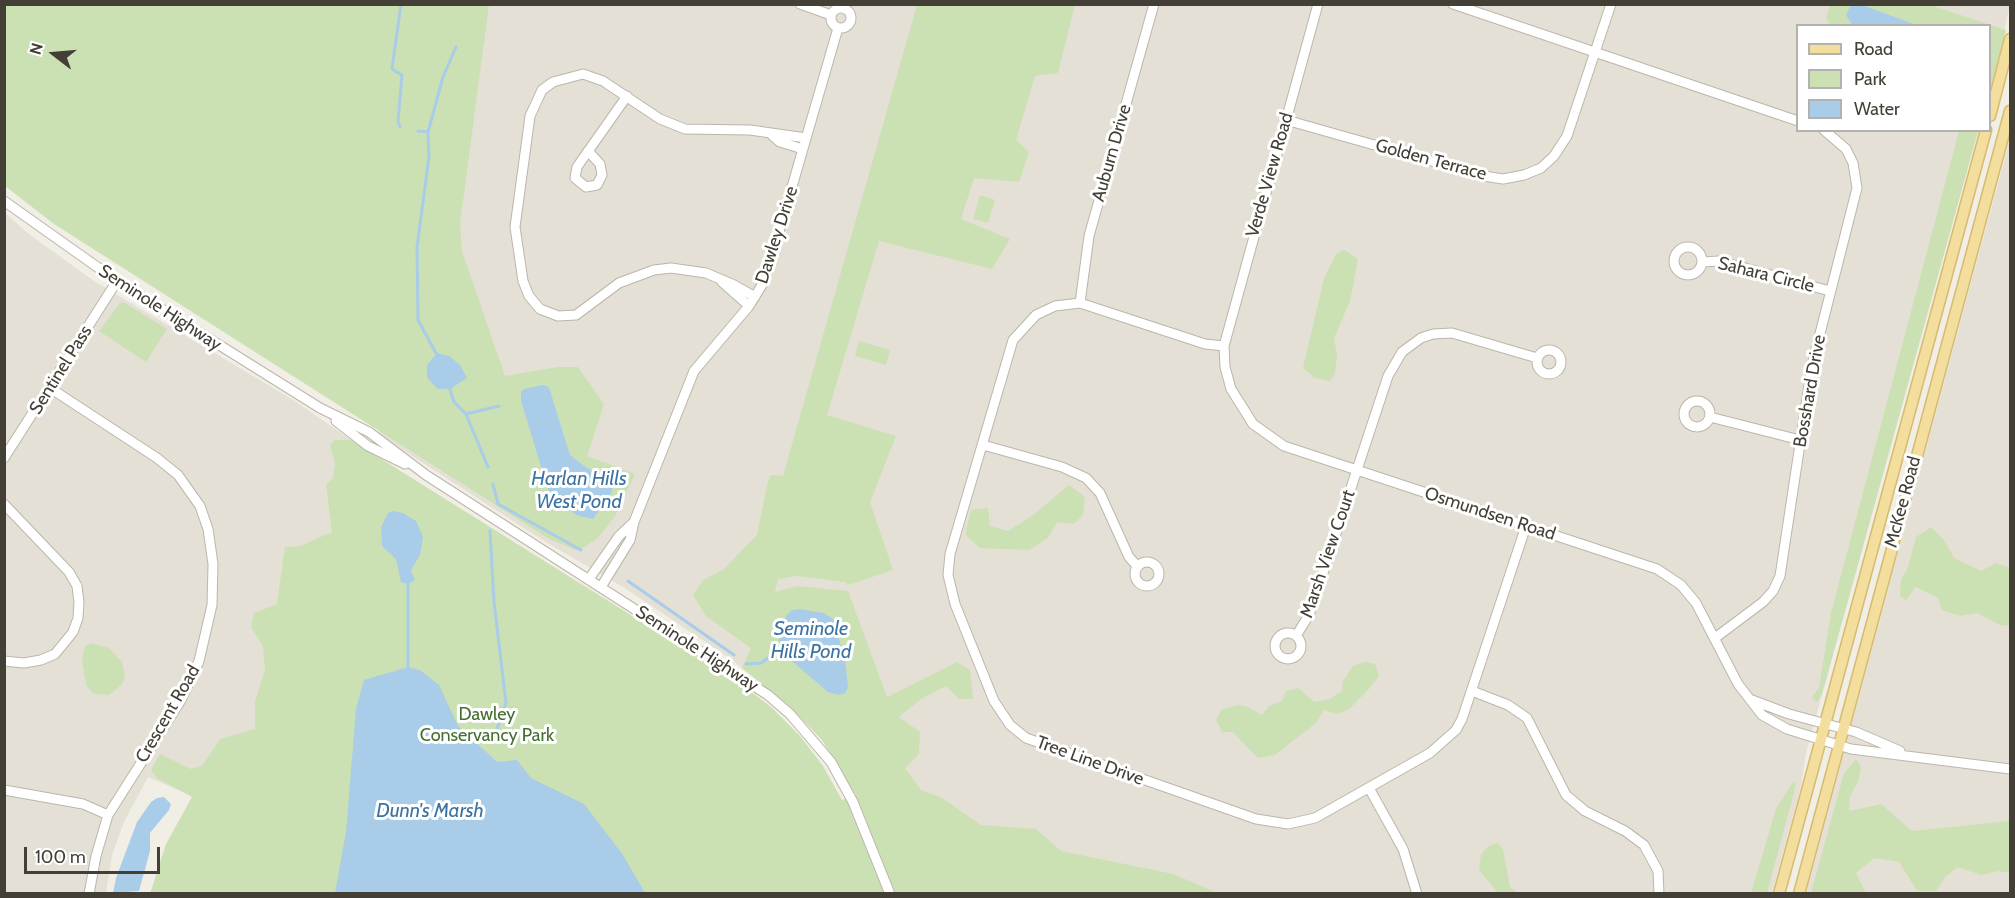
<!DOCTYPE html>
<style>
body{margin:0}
#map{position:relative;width:2015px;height:898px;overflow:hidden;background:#f1eee6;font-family:Cabin,sans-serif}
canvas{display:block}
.frame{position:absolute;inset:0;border:6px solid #433f36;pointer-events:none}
.legend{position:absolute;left:1796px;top:24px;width:195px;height:108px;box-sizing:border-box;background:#fff;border:2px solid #b4b2af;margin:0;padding:8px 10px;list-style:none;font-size:18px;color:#433f36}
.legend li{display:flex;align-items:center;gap:12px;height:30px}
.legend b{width:30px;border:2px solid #b4b2af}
.north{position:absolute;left:24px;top:24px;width:60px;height:60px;-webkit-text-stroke:4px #fff;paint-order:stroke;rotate:286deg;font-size:16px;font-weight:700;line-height:24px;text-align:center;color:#433f36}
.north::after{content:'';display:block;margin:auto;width:21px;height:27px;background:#433f36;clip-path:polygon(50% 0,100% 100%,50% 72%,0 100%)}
.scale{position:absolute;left:24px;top:847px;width:136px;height:27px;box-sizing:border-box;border:3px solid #433f36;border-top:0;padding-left:8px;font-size:18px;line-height:21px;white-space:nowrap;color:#433f36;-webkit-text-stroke:4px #fff;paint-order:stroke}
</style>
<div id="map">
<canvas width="2015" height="898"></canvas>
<div class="frame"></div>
<ul class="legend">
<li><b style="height:8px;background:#f3de9e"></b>Road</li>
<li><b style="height:16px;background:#cbe1b3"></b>Park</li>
<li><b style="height:16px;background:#a9cce8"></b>Water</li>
</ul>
<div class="north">N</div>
<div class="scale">100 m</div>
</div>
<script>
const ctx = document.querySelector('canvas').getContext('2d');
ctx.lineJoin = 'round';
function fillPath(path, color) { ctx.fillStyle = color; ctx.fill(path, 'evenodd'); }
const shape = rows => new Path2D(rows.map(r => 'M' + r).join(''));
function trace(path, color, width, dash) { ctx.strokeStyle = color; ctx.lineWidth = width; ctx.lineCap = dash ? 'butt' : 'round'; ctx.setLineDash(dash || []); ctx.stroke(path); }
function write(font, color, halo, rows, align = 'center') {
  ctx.font = font + ' Cabin,sans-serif'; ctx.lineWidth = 6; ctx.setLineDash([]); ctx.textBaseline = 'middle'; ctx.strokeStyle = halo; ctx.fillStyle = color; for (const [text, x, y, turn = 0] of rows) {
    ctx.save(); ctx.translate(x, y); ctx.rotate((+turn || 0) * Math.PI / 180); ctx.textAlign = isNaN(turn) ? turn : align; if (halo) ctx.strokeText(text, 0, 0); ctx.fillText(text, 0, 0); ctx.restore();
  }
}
fillPath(shape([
 [429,5,2010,5,1990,90,1990,26,1798,26,1798,130,1978,131,1806,753,1801,786,1772,893,1164,893,856,795,822,740,792,709,731,659,623,587,544,541,378,434],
 [2010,139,2010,893,1806,894,1893,571],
 [4,212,30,235,94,281,295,401,351,440,308,798,192,796,148,777,124,822,112,855,106,893,5,893]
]), '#e4e0d5');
fillPath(shape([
 [4,5,489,5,460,224,462,251,505,376,558,367,578,367,604,404,587,456,635,474,615,516,598,538,578,551,549,539,54,224,5,186],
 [549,387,570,455,587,468,609,478,601,508,593,519,578,516,550,496,521,401],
 [917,5,1075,5,1058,73,1035,76,1016,140,1029,152,1019,182,974,178,961,219,1010,239,992,269,879,241,827,415,896,436,870,502,893,570,848,585,845,582,796,576,778,579,775,592,797,586,848,591,887,697,957,662,970,670,973,699,959,699,946,686,921,699,899,717,920,732,919,754,905,768,921,790,942,798,981,825,1036,829,1061,851,1173,874,1217,893,150,894,166,844,192,797,157,778,151,770,160,754,191,769,202,766,220,739,255,729,255,702,265,670,263,646,251,627,254,613,277,604,285,547,300,546,332,532,326,485,333,478,335,464,330,445,335,440,351,440,741,684,771,707,800,736,823,766,842,800,856,795,822,740,792,709,742,668,751,648,706,616,693,595,703,580,723,570,757,535,768,481,771,475,783,476],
 [800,609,824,613,803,670,779,650],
 [1830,5,1852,5,1849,22,1852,25,1830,25,1826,18],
 [1862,5,1930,5,2006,30,1990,90,1990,26,1917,25],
 [1959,131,1978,131,1822,694,1817,702,1812,697,1819,688,1831,613],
 [980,195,995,200,988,223,973,219],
 [1344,250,1358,259,1350,301,1334,338,1337,355,1335,373,1330,381,1315,378,1303,368,1324,278,1336,254],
 [120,303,125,303,167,329,146,362,99,331],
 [859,341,890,350,886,365,855,356],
 [1069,485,1085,497,1083,515,1074,524,1057,522,1048,538,1029,550,980,548,965,534,971,510,988,508,990,526,1008,531,1032,516],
 [1931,527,1944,540,1954,558,1981,571,1996,563,2010,568,2010,626,2000,625,1977,613,1960,616,1942,610,1938,598,1916,587,1906,600,1900,596,1901,580,1908,567,1916,537],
 [90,643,109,648,122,662,125,678,121,685,109,695,94,694,86,685,82,661,84,648],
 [1365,662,1375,664,1379,676,1368,690,1349,709,1338,714,1324,710,1316,723,1275,755,1258,758,1233,732,1222,732,1216,720,1221,710,1237,705,1248,707,1262,715,1269,706,1282,701,1286,691,1298,688,1314,702,1330,699,1342,691,1343,681,1353,666],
 [1856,759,1861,767,1858,782,1850,796,1849,811,1881,804,1912,831,2010,821,2010,873,1998,871,1981,875,1958,867,1946,876,1936,891,1917,891,1899,862,1874,858,1856,873,1866,893,1811,893,1844,773],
 [1793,782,1796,785,1767,893,1751,893,1776,809],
 [1497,843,1503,849,1510,887,1518,893,1498,893,1479,870,1481,854,1489,846]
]), '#cbe1b3');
fillPath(shape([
 [1851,5,1862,5,1917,25,1852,25,1846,15],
 [437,353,449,356,460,365,467,378,450,389,438,389,427,378,427,365],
 [543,385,549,387,570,455,587,468,609,478,613,487,610,496,593,519,578,516,550,496,521,401,521,392,524,389],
 [394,511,403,513,416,521,423,537,420,555,411,570,415,580,408,584,401,582,396,559,382,546,381,527,388,513],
 [800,609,824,613,833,619,845,659,848,687,845,693,838,695,828,692,779,650,779,633,786,616,792,610],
 [408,667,420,670,439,685,458,726,497,762,517,760,531,778,584,804,623,855,645,893,335,893,346,832,356,709,364,680],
 [164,797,171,804,169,810,150,833,150,851,139,891,113,893,116,878,137,822,151,802,157,798]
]), '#a9cce8');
trace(shape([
 [400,127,398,122,402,75,392,69,401,4],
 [418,131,428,132,429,157,417,247,418,320,438,357],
 [428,132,443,77,456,47],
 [449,386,454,402,466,414,488,467],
 [466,414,499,406],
 [493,484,498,504,581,550],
 [628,581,734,655],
 [408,584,408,667],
 [746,664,761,663,779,650],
 [478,742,496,732,506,703,494,602,490,531]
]), '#a9cce8', 3);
const minor = shape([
 [800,4,831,15],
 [1318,4,1224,346,1225,367,1231,389,1253,424,1284,446,1657,569,1681,585,1696,603,1738,684,1762,715,1787,729,1851,749,2010,769],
 [1453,4,1798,121],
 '831 18a10 10 0 1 1 20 0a10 10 0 1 1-20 0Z',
 [1286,120,1484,176,1503,179,1524,175,1541,168,1554,156,1567,136,1611,4],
 [772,135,780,142,803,149],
 [588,151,600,164,602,175,597,185,586,187,575,178,577,167,627,96],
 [4,201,117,281,320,408,369,432,426,475,768,695,790,714,831,762,853,802,890,894],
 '1674 261a14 14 0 1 1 28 0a14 14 0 1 1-28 0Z',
 [1702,262,1719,261,1830,291],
 [722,282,749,306],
 [755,297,734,285,706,273,671,268,654,270,619,283,576,315,558,316,540,309,529,296,523,281,515,227,530,116,542,90,553,82,583,74,603,81,660,119,685,129,750,130,806,138],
 [1080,303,1089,236,1154,4],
 [1224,346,1205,344,1080,303,1055,306,1036,315,1013,340,950,554,948,575,955,604,994,701,1010,725,1026,738,1256,819,1288,824,1315,818,1430,753,1456,730,1462,719,1526,526],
 '1537 362a12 12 0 1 1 24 0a12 12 0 1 1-24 0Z',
 [50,388,157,458,178,475,200,506,208,529,213,564,212,605,199,661,181,700,108,815,96,856,89,894],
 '1684 414a13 13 0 1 1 26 0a13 13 0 1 1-26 0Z',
 [1710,417,1800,440],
 [336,421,368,446,405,464],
 [983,445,1062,467,1086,478,1100,493,1129,557,1137,566],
 [4,458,117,281],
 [4,504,69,572,77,586,79,602,78,618,73,632,55,654,41,660,24,663,4,661],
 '1135 574a12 12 0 1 1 24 0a12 12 0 1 1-24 0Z',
 [589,579,619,536,634,522],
 [601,587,630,540,634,522,694,371,749,306,765,280,838,28],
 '1275 646a13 13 0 1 1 26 0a13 13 0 1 1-26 0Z',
 [1296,636,1309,615,1388,376,1402,352,1421,338,1433,334,1452,333,1537,358],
 [1715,638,1763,602,1773,591,1780,576,1812,365,1857,188,1853,163,1846,149,1824,130],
 [1472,691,1508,705,1527,718,1566,795,1585,811,1625,831,1644,845,1658,871,1659,894],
 [1752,700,1789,714,1856,732,1900,751],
 [1369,788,1403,849,1417,894],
 [4,790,83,804,108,815]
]);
const major = shape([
 [1990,116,2010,39],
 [1779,894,1986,130],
 [1799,894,2010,111]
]);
trace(minor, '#bbb6aa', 11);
trace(major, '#d6bb70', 13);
trace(minor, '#fff', 9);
trace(major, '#f3de9e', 10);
write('18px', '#433f36', '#fff', [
 ["Auburn Drive",1112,153,-74],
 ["Golden Terrace",1431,160,15],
 ["Verde View Road",1270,175,-74],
 ["Dawley Drive",777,235,-72],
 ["Sahara Circle",1766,275,14],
 ["Seminole Highway",160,308,33],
 ["Sentinel Pass",61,370,-58],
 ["Bosshard Drive",1810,391,-80],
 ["McKee Road",1903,502,-75],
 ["Osmundsen Road",1490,514,18],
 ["Marsh View Court",1328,554,-71],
 ["Seminole Highway",697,649,33],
 ["Crescent Road",168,714,-60],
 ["Tree Line Drive",1090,761,20]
]);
write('18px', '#456e30', '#fff', [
 ["Dawley",487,715],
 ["Conservancy Park",487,736]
]);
write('italic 20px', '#3c73a3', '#fff', [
 ["Harlan Hills",579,479],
 ["West Pond",579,502],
 ["Seminole",811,629],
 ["Hills Pond",811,652],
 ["Dunn's Marsh",430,811]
]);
</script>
